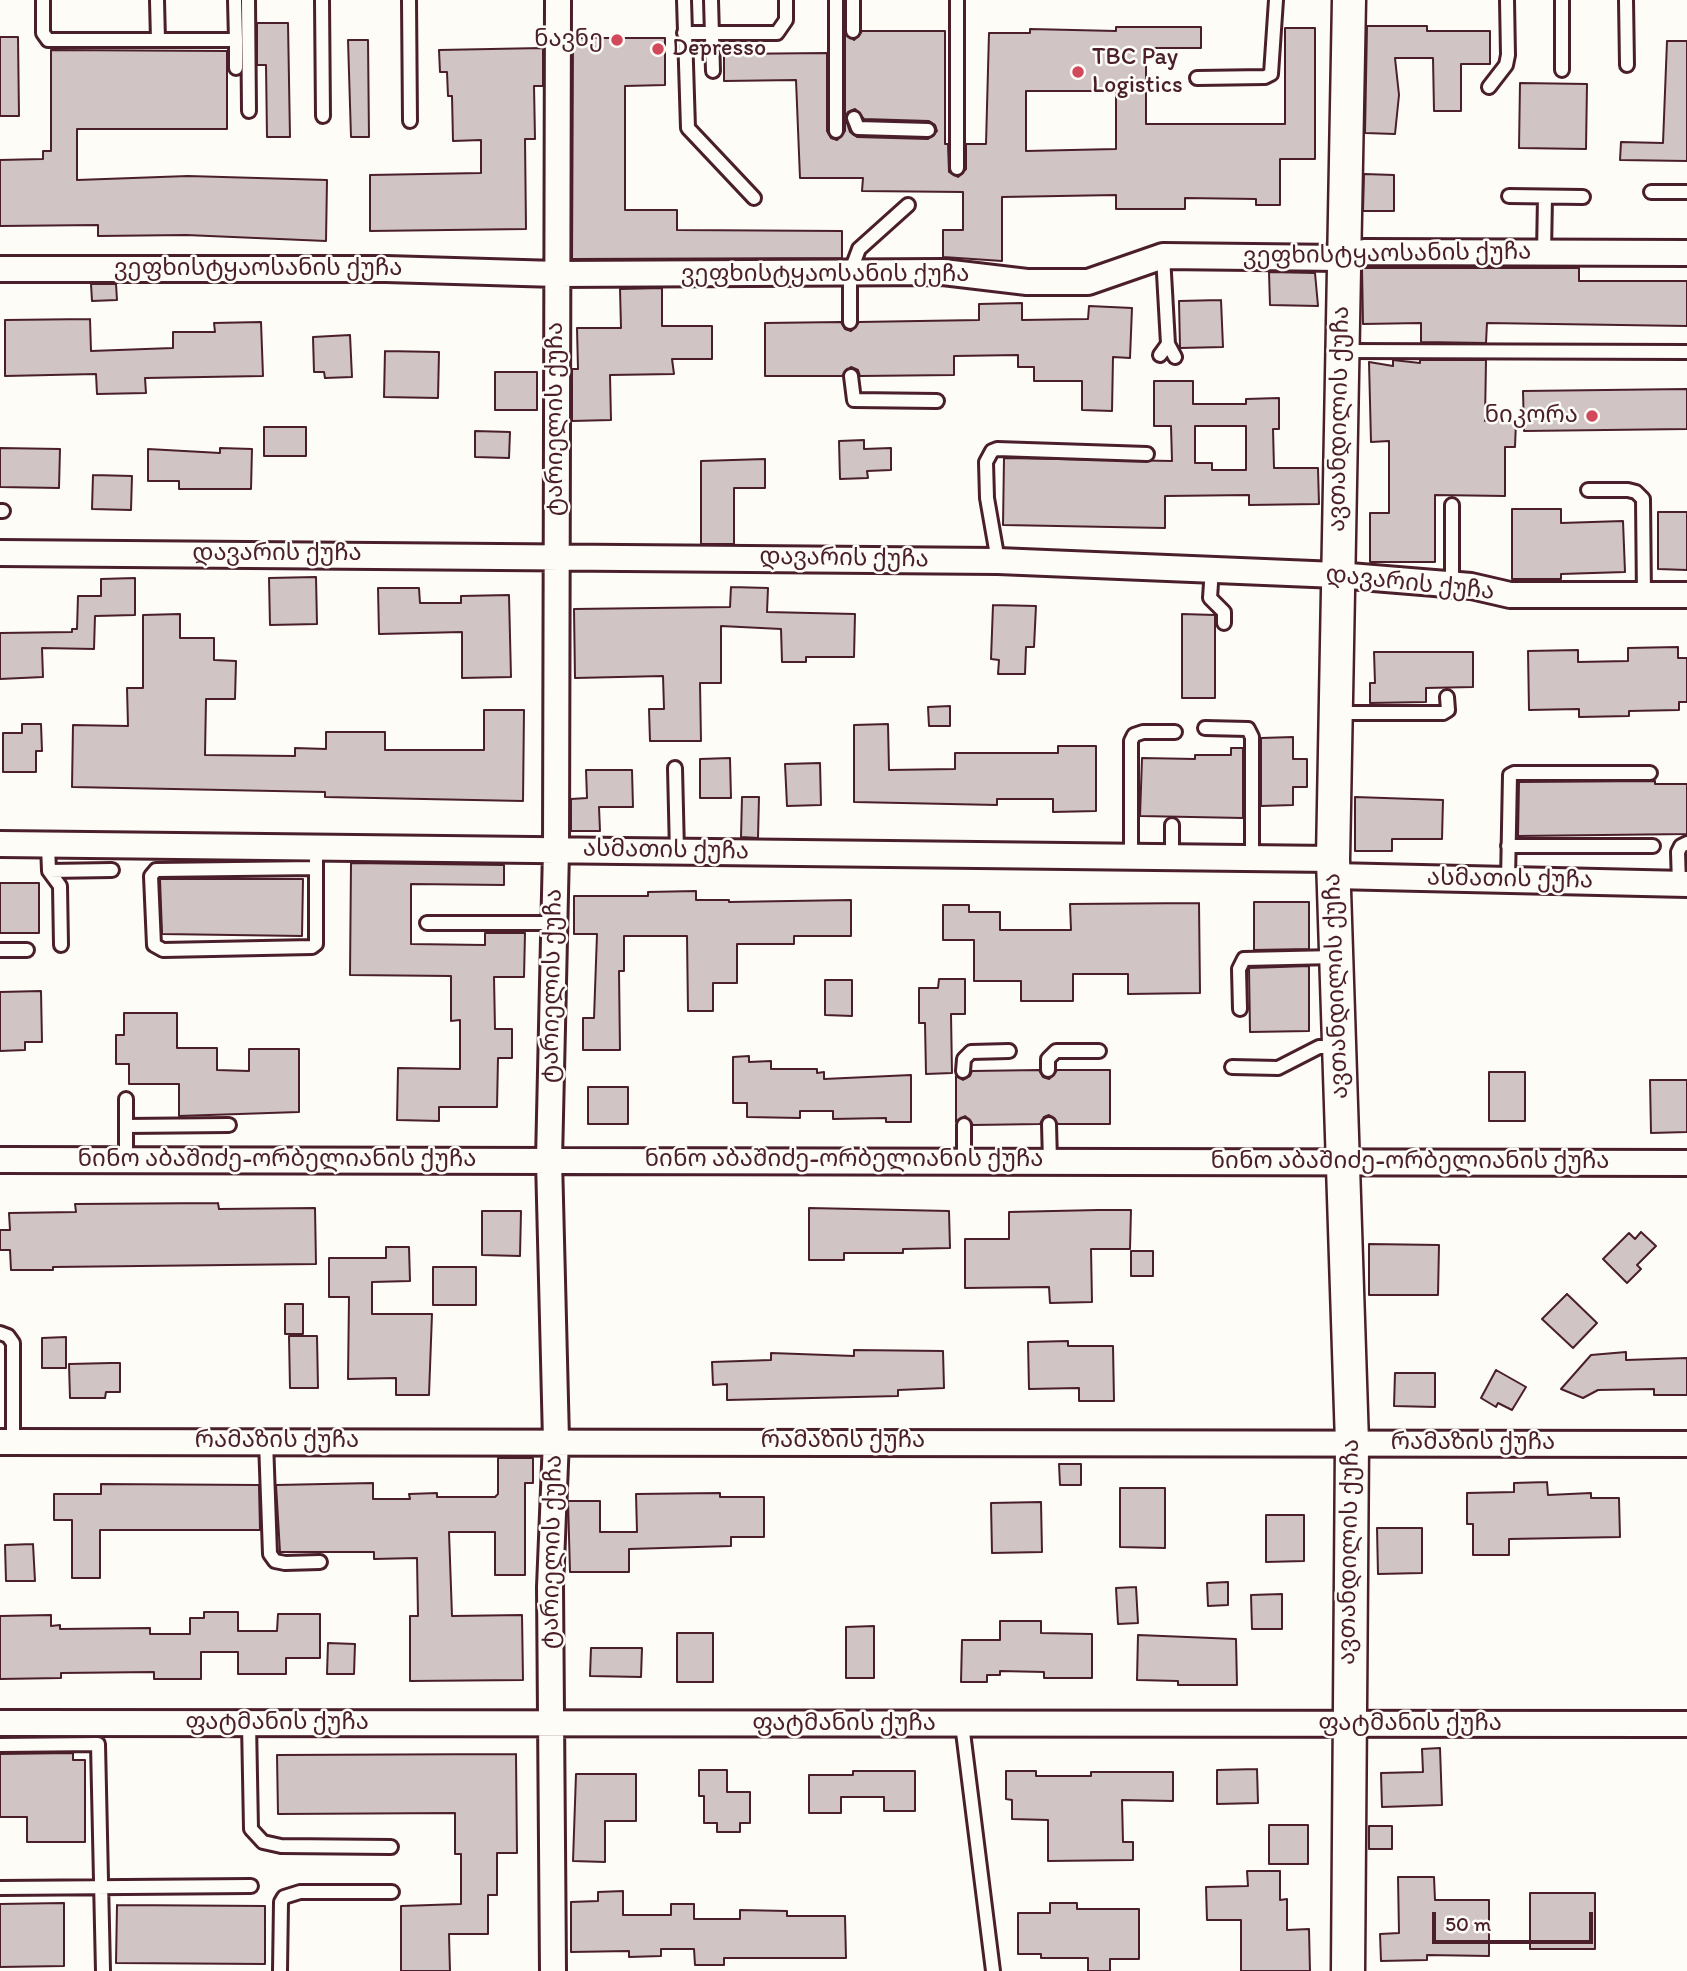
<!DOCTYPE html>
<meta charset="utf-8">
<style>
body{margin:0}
#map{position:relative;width:1687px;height:1971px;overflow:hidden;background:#fdfcf7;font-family:Itim,sans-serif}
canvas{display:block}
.scale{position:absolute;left:1432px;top:1912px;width:161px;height:32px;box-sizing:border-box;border:4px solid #4a1f2b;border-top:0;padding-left:9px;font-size:21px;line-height:24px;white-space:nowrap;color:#4a1f2b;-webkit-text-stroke:5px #fdfcf7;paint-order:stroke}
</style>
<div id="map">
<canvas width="1687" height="1971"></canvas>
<div class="scale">50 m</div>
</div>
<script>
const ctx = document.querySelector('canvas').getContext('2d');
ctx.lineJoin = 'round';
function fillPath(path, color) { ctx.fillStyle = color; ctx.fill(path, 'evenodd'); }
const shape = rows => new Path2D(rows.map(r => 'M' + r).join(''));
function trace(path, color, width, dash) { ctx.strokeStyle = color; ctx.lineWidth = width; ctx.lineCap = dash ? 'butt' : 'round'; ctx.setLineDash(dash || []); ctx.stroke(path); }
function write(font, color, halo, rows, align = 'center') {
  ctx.font = font + ' Itim,"Noto Sans Georgian",sans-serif'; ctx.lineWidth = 5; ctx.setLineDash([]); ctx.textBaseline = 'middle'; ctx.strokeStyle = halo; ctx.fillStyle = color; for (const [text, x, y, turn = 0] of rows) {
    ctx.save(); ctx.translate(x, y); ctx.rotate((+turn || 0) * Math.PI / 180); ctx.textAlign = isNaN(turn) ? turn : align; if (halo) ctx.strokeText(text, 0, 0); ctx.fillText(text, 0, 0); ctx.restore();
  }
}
const building = shape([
 [257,23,288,23,290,137,267,137,266,65,257,65,257,23],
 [1367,26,1427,26,1427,31,1490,31,1490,64,1461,64,1461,111,1434,111,1433,58,1395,58,1399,95,1395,134,1365,133,1367,26],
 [1116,27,1201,27,1201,48,1146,48,1146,124,1285,124,1285,28,1315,28,1315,159,1280,159,1280,205,1256,205,1256,199,1185,198,1185,209,1116,209,1116,195,1002,197,1002,261,943,257,943,230,963,230,963,192,862,191,863,178,800,178,796,80,724,81,724,54,827,53,827,131,831,138,837,140,845,131,845,33,854,40,862,31,945,31,945,144,948,144,949,172,958,177,966,169,966,144,986,144,989,33,1030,33,1030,29,1116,31,1116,27],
 [1026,91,1116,91,1116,149,1026,151,1026,91],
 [855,109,864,119,929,121,935,125,937,131,928,139,857,137,850,132,845,117,848,112,855,109],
 [0,37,18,37,19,116,0,116,0,37],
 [573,38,665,38,665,85,625,86,625,210,677,210,677,230,842,231,842,258,572,259,573,38],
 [348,40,368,40,369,137,351,137,348,40],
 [1667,41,1687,41,1687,161,1620,160,1621,142,1663,143,1667,41],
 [543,48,543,86,534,86,535,139,525,139,526,229,370,231,370,175,481,173,481,140,453,141,452,96,448,96,447,72,440,72,439,50,543,48],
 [51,50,227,51,227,129,77,129,77,180,188,176,327,180,326,241,186,235,98,236,98,225,0,226,0,160,43,159,43,151,51,151,51,50],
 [1520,83,1587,84,1586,149,1519,148,1520,83],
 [1364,174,1394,175,1394,211,1363,211,1364,174],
 [1362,268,1579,268,1579,281,1687,281,1687,326,1487,323,1486,343,1421,342,1421,323,1363,324,1362,268],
 [1269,272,1315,273,1318,306,1270,305,1269,272],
 [91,284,116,284,117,300,92,301,91,284],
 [662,288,662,326,712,326,712,359,672,359,674,374,610,375,611,420,572,421,572,369,578,369,577,328,621,328,620,289,662,288],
 [1221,300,1223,347,1180,348,1179,301,1221,300],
 [1022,303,1022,320,1088,319,1089,306,1132,308,1130,358,1113,357,1112,411,1082,410,1082,381,1034,381,1034,367,1018,367,1018,355,954,356,954,375,860,376,858,370,851,367,842,376,765,376,765,323,841,322,845,329,851,331,859,322,979,320,979,304,1022,303],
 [90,319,91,351,173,348,173,332,215,332,214,323,261,322,263,376,145,378,146,393,97,394,96,374,5,376,5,320,90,319],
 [350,335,352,377,325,378,324,372,314,372,313,337,350,335],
 [385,351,439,352,438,398,384,397,385,351],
 [1393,360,1420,363,1420,360,1486,360,1485,421,1516,421,1515,447,1505,447,1505,496,1435,495,1435,562,1370,562,1370,513,1389,513,1389,441,1371,442,1369,362,1393,366,1393,360],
 [495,372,537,372,537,410,495,410,495,372],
 [1154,381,1193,381,1193,404,1246,404,1246,399,1279,398,1279,429,1273,429,1274,468,1318,468,1319,504,1249,505,1249,495,1165,496,1165,528,1003,525,1004,458,1172,461,1171,426,1154,426,1154,381],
 [1195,426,1246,426,1246,470,1212,470,1212,463,1195,463,1195,426],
 [1687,389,1687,429,1524,431,1523,391,1687,389],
 [264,427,306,427,306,456,264,456,264,427],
 [475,431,510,432,509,458,475,457,475,431],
 [864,440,864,449,891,448,891,470,867,471,868,478,840,479,839,441,864,440],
 [0,448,60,449,59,488,0,487,0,448],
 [220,448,252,449,251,489,179,489,179,481,148,481,148,449,220,453,220,448],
 [765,459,765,488,734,488,734,544,701,544,701,461,765,459],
 [93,475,132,476,131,510,92,509,93,475],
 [1512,509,1561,509,1561,523,1623,521,1625,572,1561,574,1561,579,1512,579,1512,509],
 [1658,512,1687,512,1687,570,1658,569,1658,512],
 [316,577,317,624,270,625,269,578,316,577],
 [135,578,135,615,95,616,94,649,42,648,43,677,0,679,0,633,72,632,72,629,77,629,78,596,101,596,101,579,135,578],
 [731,587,768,588,767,612,855,614,854,657,806,657,806,662,782,662,781,629,721,626,721,683,700,683,701,741,650,741,649,709,664,709,663,676,575,678,574,609,730,607,731,587],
 [378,588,419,588,420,603,461,603,461,596,509,595,511,677,462,678,462,632,379,634,378,588],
 [993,605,1036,606,1034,647,1026,647,1025,674,998,674,999,660,991,659,993,605],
 [180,614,180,638,214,638,214,660,236,661,235,699,206,699,205,755,295,756,295,748,326,749,326,732,385,732,385,750,484,750,484,710,524,710,523,801,325,797,325,792,72,787,73,725,128,726,127,688,143,688,143,615,180,614],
 [1182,614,1215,615,1215,698,1182,698,1182,614],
 [1678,647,1678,658,1687,658,1687,702,1679,702,1679,710,1629,711,1629,716,1579,717,1579,709,1529,710,1528,651,1578,650,1578,662,1628,661,1628,648,1678,647],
 [1374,652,1473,652,1473,687,1426,688,1426,702,1370,703,1370,683,1375,683,1374,652],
 [950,706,950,726,929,726,928,707,950,706],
 [22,724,41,724,42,751,36,751,36,772,3,772,3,733,22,733,22,724],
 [888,724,889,770,955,769,955,753,1058,753,1058,746,1096,746,1096,811,1053,812,1053,799,997,799,997,805,854,802,854,725,888,724],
 [1293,737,1293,759,1307,759,1307,787,1293,787,1293,805,1261,806,1261,738,1293,737],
 [1231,748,1243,748,1243,818,1140,816,1142,758,1195,759,1195,755,1231,755,1231,748],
 [730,758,731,798,700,798,700,759,730,758],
 [820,763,821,805,787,806,785,764,820,763],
 [586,770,632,770,633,807,599,807,600,831,571,831,571,799,587,798,586,770],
 [1655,781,1655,784,1687,784,1687,834,1518,836,1519,782,1655,781],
 [742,797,759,797,758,838,741,837,742,797],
 [1355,797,1443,800,1442,839,1392,839,1392,851,1355,851,1355,797],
 [351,863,504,865,504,885,411,884,411,944,485,945,485,933,525,933,524,977,494,977,495,1029,512,1029,512,1058,498,1058,497,1107,439,1107,439,1121,397,1120,398,1068,460,1069,460,1020,451,1021,451,976,350,975,351,863],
 [160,879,303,879,302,936,162,934,160,879],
 [0,883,39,883,39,933,0,933,0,883],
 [696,891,696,900,729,900,729,902,851,900,851,936,794,936,794,944,737,944,737,983,713,983,713,1011,688,1011,687,936,624,936,624,971,619,971,620,1050,583,1050,583,1018,594,1018,597,934,574,934,574,896,648,896,648,892,696,891],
 [1254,902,1309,902,1309,949,1254,950,1254,902],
 [1199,903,1200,993,1128,994,1128,974,1073,974,1073,1001,1021,1001,1021,981,974,981,974,940,943,940,943,905,969,905,969,912,1000,912,1000,930,1071,930,1070,904,1199,903],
 [1309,966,1309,1031,1250,1032,1249,968,1309,966],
 [939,979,965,979,965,1014,951,1014,952,1073,926,1074,925,1023,919,1023,919,988,938,988,939,979],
 [825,980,852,980,852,1016,825,1015,825,980],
 [41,991,42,1042,25,1042,25,1050,0,1051,0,992,41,991],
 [124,1013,177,1013,177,1048,217,1048,217,1070,249,1071,249,1049,299,1049,299,1112,179,1116,179,1084,129,1084,129,1064,116,1064,116,1035,124,1035,124,1013],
 [749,1056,749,1062,771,1061,771,1069,817,1069,817,1073,824,1072,824,1079,911,1075,911,1122,886,1122,886,1118,833,1119,833,1111,800,1111,800,1118,747,1117,747,1103,733,1103,733,1057,749,1056],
 [1039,1070,1043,1077,1049,1079,1057,1070,1110,1070,1110,1124,1058,1124,1049,1115,1044,1117,1040,1124,973,1125,965,1116,956,1122,956,1076,963,1080,970,1076,972,1071,1039,1070],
 [1489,1072,1525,1072,1525,1121,1489,1121,1489,1072],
 [1650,1080,1687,1080,1687,1132,1651,1133,1650,1080],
 [588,1087,628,1087,628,1124,588,1124,588,1087],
 [218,1203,219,1209,315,1208,316,1264,53,1267,53,1270,11,1270,10,1250,0,1250,0,1230,10,1230,9,1213,76,1212,75,1204,218,1203],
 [809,1208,949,1211,950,1248,903,1249,903,1253,844,1253,844,1260,809,1260,809,1208],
 [1098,1210,1131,1210,1130,1249,1091,1249,1092,1302,1050,1303,1049,1287,965,1288,965,1239,1009,1239,1009,1212,1098,1210],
 [482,1211,521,1211,520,1256,482,1255,482,1211],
 [1641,1232,1656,1246,1637,1265,1641,1269,1627,1283,1603,1259,1629,1233,1635,1239,1641,1232],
 [1369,1244,1439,1245,1438,1295,1369,1295,1369,1244],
 [386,1247,409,1247,410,1281,372,1282,372,1314,432,1314,429,1395,396,1395,396,1378,348,1379,349,1297,329,1297,329,1258,386,1258,386,1247],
 [1131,1251,1153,1251,1153,1276,1131,1276,1131,1251],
 [433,1267,476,1267,476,1305,433,1305,433,1267],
 [1567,1294,1597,1323,1573,1348,1542,1319,1567,1294],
 [285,1304,303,1304,303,1334,285,1334,285,1304],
 [289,1336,317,1336,318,1388,290,1388,289,1336],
 [66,1337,66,1368,42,1368,42,1338,66,1337],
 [1068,1341,1068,1346,1113,1346,1114,1401,1079,1401,1079,1388,1029,1389,1028,1342,1068,1341],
 [854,1350,943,1351,944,1388,898,1390,898,1396,727,1400,727,1384,713,1385,712,1362,771,1360,771,1353,854,1356,854,1350],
 [1626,1352,1626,1360,1687,1358,1687,1395,1654,1395,1654,1389,1598,1390,1583,1398,1561,1389,1591,1355,1626,1352],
 [111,1363,120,1363,120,1392,106,1392,105,1398,70,1398,69,1364,111,1363],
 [1496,1370,1526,1387,1512,1410,1498,1403,1496,1407,1481,1398,1496,1370],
 [1395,1373,1435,1373,1435,1407,1394,1406,1395,1373],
 [498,1458,533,1458,533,1483,525,1483,525,1575,495,1575,495,1532,449,1532,452,1616,522,1615,523,1680,410,1681,410,1616,418,1616,417,1558,374,1559,374,1552,280,1552,276,1485,373,1483,373,1499,410,1499,409,1494,437,1493,437,1497,495,1497,498,1494,498,1458],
 [1059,1464,1081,1464,1081,1485,1060,1485,1059,1464],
 [1547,1482,1548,1495,1591,1493,1591,1498,1619,1498,1620,1537,1509,1539,1509,1555,1473,1555,1473,1524,1467,1524,1467,1493,1514,1492,1514,1483,1547,1482],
 [101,1484,259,1485,260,1530,100,1530,100,1578,72,1578,72,1520,54,1520,54,1494,101,1494,101,1484],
 [1120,1488,1165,1488,1165,1548,1120,1547,1120,1488],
 [720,1493,720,1497,764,1497,764,1537,731,1537,731,1546,629,1549,629,1572,570,1572,568,1501,600,1501,600,1532,637,1532,636,1494,720,1493],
 [1041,1502,1042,1552,992,1553,991,1503,1041,1502],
 [1266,1515,1304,1515,1304,1561,1266,1562,1266,1515],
 [1377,1528,1422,1528,1422,1573,1378,1574,1377,1528],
 [33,1544,35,1581,6,1581,5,1545,33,1544],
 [1228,1582,1228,1605,1208,1606,1207,1583,1228,1582],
 [1136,1587,1138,1623,1118,1624,1116,1588,1136,1587],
 [1282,1594,1282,1629,1252,1629,1251,1595,1282,1594],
 [204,1612,238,1612,238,1631,277,1631,278,1614,320,1614,320,1658,286,1658,286,1674,238,1674,238,1652,201,1652,201,1679,154,1679,154,1672,61,1673,61,1678,0,1679,0,1616,51,1615,51,1626,60,1625,60,1629,150,1628,150,1634,190,1634,190,1618,204,1618,204,1612],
 [1000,1621,1041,1621,1041,1633,1092,1634,1092,1678,1044,1678,1044,1672,1000,1671,1000,1675,987,1675,987,1682,961,1682,962,1640,1000,1640,1000,1621],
 [874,1626,874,1678,846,1678,846,1627,874,1626],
 [677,1633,713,1633,713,1682,677,1682,677,1633],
 [1138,1635,1236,1639,1237,1685,1178,1685,1178,1681,1137,1680,1138,1635],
 [328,1643,355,1644,354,1674,327,1674,328,1643],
 [591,1648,642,1648,641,1677,590,1676,591,1648],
 [1440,1748,1442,1805,1382,1807,1381,1773,1423,1772,1422,1749,1440,1748],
 [73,1753,73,1760,85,1760,85,1842,27,1842,27,1817,0,1817,0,1754,73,1753],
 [516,1754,517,1853,497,1853,497,1895,488,1895,488,1934,449,1934,450,1971,401,1971,401,1906,461,1904,461,1854,455,1854,455,1813,278,1814,277,1755,516,1754],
 [1257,1769,1258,1803,1217,1804,1217,1770,1257,1769],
 [699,1770,727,1770,727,1792,750,1792,750,1823,740,1823,740,1832,717,1832,717,1823,704,1823,704,1796,699,1796,699,1770],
 [853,1771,915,1771,915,1811,884,1811,884,1797,841,1797,841,1813,809,1813,809,1775,853,1775,853,1771],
 [1006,1771,1036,1771,1036,1776,1091,1776,1091,1772,1173,1772,1173,1801,1122,1800,1123,1842,1133,1842,1133,1860,1048,1861,1048,1820,1012,1819,1012,1800,1006,1799,1006,1771],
 [576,1774,636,1774,636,1821,605,1821,605,1862,573,1861,576,1774],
 [1269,1825,1308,1825,1308,1864,1269,1864,1269,1825],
 [1369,1826,1392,1826,1392,1849,1369,1849,1369,1826],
 [1247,1871,1280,1871,1280,1900,1287,1899,1287,1930,1309,1929,1310,1971,1241,1971,1241,1920,1207,1920,1206,1887,1248,1886,1247,1871],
 [1398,1877,1434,1877,1435,1900,1489,1900,1489,1956,1427,1955,1427,1960,1381,1961,1380,1934,1399,1933,1398,1877],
 [623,1891,623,1915,671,1915,671,1904,694,1904,694,1919,740,1919,740,1910,787,1911,787,1916,845,1916,846,1958,724,1958,724,1965,695,1965,694,1949,661,1949,661,1956,629,1957,629,1951,571,1952,571,1902,598,1901,598,1892,623,1891],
 [1530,1893,1595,1893,1595,1949,1530,1949,1530,1893],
 [64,1903,64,1966,0,1967,0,1904,64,1903],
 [1050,1903,1077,1903,1077,1909,1139,1909,1139,1959,1110,1959,1110,1971,1088,1971,1088,1958,1041,1958,1041,1954,1018,1954,1018,1913,1050,1913,1050,1903],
 [117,1905,265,1906,265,1964,116,1963,117,1905]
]);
fillPath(building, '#d0c5c4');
trace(building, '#4a1f2b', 2);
const service = shape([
 [43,0,43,33,48,40,236,40,235,0],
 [157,0,158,40],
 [248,0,249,111],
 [322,0,323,116],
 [409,0,410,121],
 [684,0,688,128,754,198],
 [711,0,713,71],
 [836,0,836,131],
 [853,0,853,31],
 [957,0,957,168],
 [1626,0,1627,65],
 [684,33,777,33,786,20,786,0],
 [236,40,236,68],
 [1562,70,1562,0],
 [1197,78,1265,77,1271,74,1276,0],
 [1489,87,1506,65,1508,55,1507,0],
 [854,118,858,128,928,130],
 [1651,192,1687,192],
 [1509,196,1583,197],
 [1544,253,1545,197],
 [850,322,850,273,859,249,908,205],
 [1168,344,1175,357],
 [1344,351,1687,352],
 [1160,355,1168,344,1163,256],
 [851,376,854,400,937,401],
 [1588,490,1628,490,1636,492,1643,499,1644,597],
 [0,511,3,511],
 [998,561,987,498,986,462,992,451,997,449,1147,454],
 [1212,568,1210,598,1224,612,1224,623],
 [1452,584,1452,505],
 [1335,713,1443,713,1448,710,1447,697],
 [1205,728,1248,729,1252,737,1252,858],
 [675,768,677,852],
 [1172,825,1172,857],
 [48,845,49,871,60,886,61,945],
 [1508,846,1653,846],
 [316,847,316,944,312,947,163,950,154,945,151,876,156,870,316,868],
 [1131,857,1131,741,1134,735,1143,732,1175,732],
 [49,871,112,870],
 [1508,880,1510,775,1514,773,1650,773],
 [1679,884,1678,852,1681,846,1687,843],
 [427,923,555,923],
 [0,950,27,950],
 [1240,1009,1239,969,1244,959,1335,957],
 [1232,1067,1278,1068,1319,1047,1338,1047],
 [1048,1070,1048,1059,1056,1051,1099,1051],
 [963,1071,964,1059,971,1052,1009,1051],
 [126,1099,126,1160],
 [1049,1124,1050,1161],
 [964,1125,964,1160],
 [126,1126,229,1125],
 [0,1333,8,1336,13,1343,13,1442],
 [266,1441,270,1554,275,1561,285,1563,320,1562],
 [249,1723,251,1829,263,1842,281,1846,391,1847],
 [962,1724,993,1971],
 [0,1745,98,1744,103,1971],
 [0,1888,251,1886],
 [280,1971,281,1902,284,1897,300,1892,392,1892]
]);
const minor = shape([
 [0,269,386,269,557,274,943,272,1027,282,1088,282,1163,256,1342,258,1364,252,1687,253],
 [0,553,998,561,1337,575,1471,586,1510,595,1687,595],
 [0,844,1333,859],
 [1333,876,1687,884],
 [0,1160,1687,1163],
 [0,1442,1687,1444],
 [0,1723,1687,1724],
 [553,1971,550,1587,556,1440,549,1160,556,850,558,0]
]);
const tertiary = shape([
 [1348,1971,1352,1443,1333,859,1349,0]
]);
trace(service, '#4a1f2b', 18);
trace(minor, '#4a1f2b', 30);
trace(tertiary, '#4a1f2b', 37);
trace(service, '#fdfcf7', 12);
trace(minor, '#fdfcf7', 24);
trace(tertiary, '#fdfcf7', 32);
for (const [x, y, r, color] of [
 [617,40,7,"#d1495b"],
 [658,49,7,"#d1495b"],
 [1078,72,7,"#d1495b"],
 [1592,416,7,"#d1495b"]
]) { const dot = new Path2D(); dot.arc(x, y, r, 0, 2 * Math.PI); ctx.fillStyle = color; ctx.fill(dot); trace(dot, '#fdfcf7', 2.5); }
write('24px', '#4a1f2b', '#fdfcf7', [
 ["ნავნე",603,40],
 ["Depresso",672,49,"left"],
 ["TBC Pay",1092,58,"left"],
 ["Logistics",1092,86,"left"],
 ["ნიკორა",1578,416]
], 'right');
write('24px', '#4a1f2b', '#fdfcf7', [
 ["ვეფხისტყაოსანის ქუჩა",1387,255,-1],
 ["ვეფხისტყაოსანის ქუჩა",258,269],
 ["ვეფხისტყაოსანის ქუჩა",825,275],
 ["ტარიელის ქუჩა",556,419,-90],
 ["ავთანდილის ქუჩა",1340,419,-89],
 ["დავარის ქუჩა",277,554],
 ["დავარის ქუჩა",844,559,1],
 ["დავარის ქუჩა",1410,584,6],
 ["ასმათის ქუჩა",666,851,1],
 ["ასმათის ქუჩა",1510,880,1],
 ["ტარიელის ქუჩა",553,986,-89],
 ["ავთანდილის ქუჩა",1337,986,-92],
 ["ნინო აბაშიძე-ორბელიანის ქუჩა",277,1160],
 ["ნინო აბაშიძე-ორბელიანის ქუჩა",844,1160],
 ["ნინო აბაშიძე-ორბელიანის ქუჩა",1410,1162],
 ["რამაზის ქუჩა",277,1441],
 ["რამაზის ქუჩა",843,1441],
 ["რამაზის ქუჩა",1473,1443],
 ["ტარიელის ქუჩა",553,1552,-89],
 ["ავთანდილის ქუჩა",1350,1552,-89],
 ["ფატმანის ქუჩა",277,1723],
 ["ფატმანის ქუჩა",844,1724],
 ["ფატმანის ქუჩა",1410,1724]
]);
</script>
